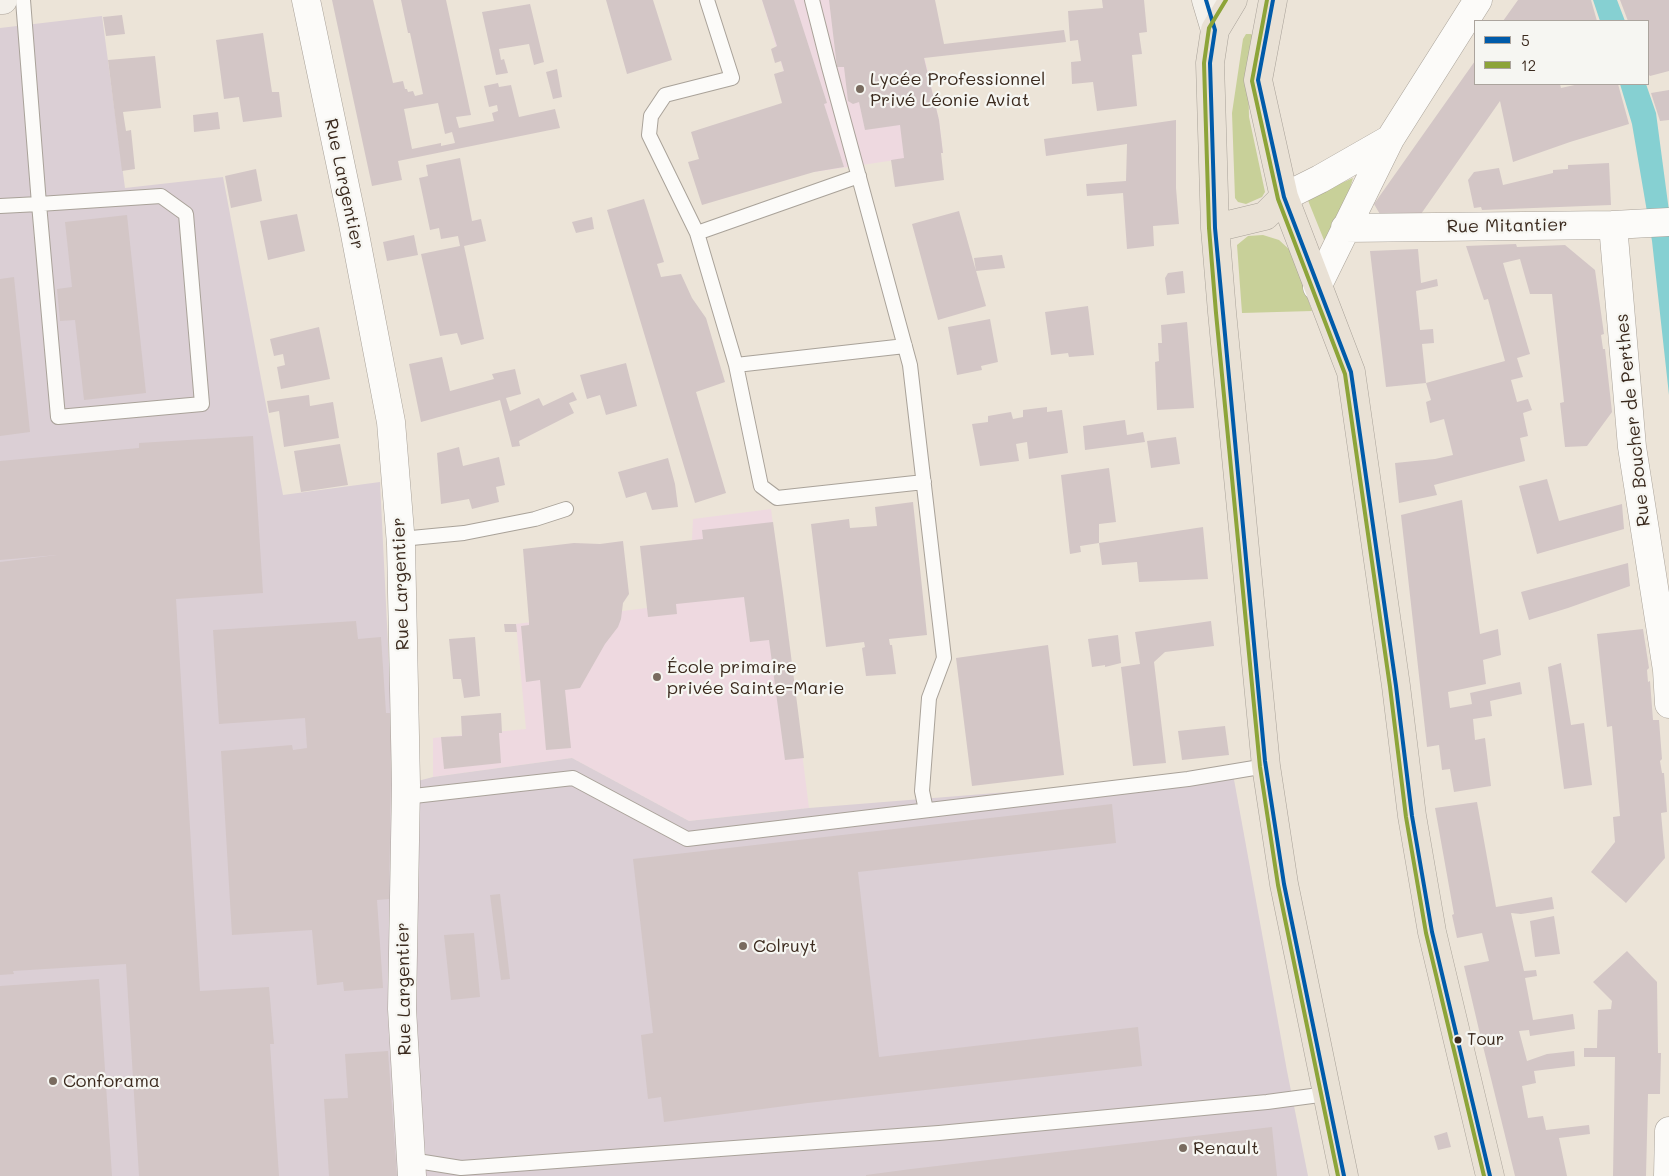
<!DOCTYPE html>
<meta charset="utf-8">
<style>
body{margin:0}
#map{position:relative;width:1669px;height:1176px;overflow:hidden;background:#ece4d8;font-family:Mali,sans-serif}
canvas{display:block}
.legend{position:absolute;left:1474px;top:20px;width:175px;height:65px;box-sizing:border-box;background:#f6f6f2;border:1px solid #aba49d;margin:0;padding:6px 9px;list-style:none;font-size:15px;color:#3b2a1e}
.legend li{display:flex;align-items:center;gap:10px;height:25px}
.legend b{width:25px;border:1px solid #aba49d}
</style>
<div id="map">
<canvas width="1669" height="1176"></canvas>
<ul class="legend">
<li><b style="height:6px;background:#005baa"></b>5</li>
<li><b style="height:6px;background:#8da439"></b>12</li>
</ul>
</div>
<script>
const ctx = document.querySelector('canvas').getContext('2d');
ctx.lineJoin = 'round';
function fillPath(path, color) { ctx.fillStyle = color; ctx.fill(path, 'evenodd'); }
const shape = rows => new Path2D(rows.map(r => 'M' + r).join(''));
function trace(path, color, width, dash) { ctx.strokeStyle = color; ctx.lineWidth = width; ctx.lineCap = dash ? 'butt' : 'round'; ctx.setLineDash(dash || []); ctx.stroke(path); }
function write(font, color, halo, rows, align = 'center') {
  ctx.font = font + ' Mali,sans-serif'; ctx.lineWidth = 4.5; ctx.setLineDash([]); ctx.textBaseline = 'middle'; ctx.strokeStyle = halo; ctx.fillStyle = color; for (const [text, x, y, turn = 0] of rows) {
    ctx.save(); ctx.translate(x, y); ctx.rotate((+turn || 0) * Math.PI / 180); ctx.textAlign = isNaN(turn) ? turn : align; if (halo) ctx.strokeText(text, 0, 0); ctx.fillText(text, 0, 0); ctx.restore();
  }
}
fillPath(shape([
 [762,0,911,0,939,120,943,153,814,172],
 [771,509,809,808,689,821,572,758,433,777,433,738,526,729,516,624,647,608,692,540,693,519]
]), '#eed9e0');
fillPath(shape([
 [102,16,125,188,223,177,283,495,380,482,395,787,433,777,572,758,689,821,809,808,1233,774,1287,1071,1308,1176,0,1176,0,28]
]), '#dbcfd5');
fillPath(shape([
 [1246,34,1251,34,1255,38,1248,69,1249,117,1265,192,1262,197,1246,204,1238,202,1235,198,1232,113,1243,39],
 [1353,178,1348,195,1326,245,1307,198],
 [1263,235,1279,240,1292,252,1312,311,1242,313,1237,245,1248,236]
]), '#c8d099');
fillPath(shape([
 [1593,0,1617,0,1625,21,1600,21],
 [1620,84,1646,84,1656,113,1669,211,1669,395,1652,241,1632,124]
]), '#86d0d2');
fillPath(shape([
 [332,0,373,0,393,83,403,81,405,89,407,89,408,92,413,91,415,96,423,94,410,33,408,33,401,0,446,0,471,115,456,117,459,128,494,121,492,113,498,111,497,105,489,107,484,86,498,83,499,87,511,85,519,117,555,109,560,128,398,161,402,180,372,186],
 [438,103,445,134,452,132,455,143,441,146,441,143,412,149,404,109],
 [606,0,653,0,672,60,627,74],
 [762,0,794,0,827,103,824,104,844,167,814,172,702,205,688,162,699,159,691,132,782,103,774,74,784,71,781,61,775,63,771,49,777,46],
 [829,0,935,0,944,44,1064,30,1066,42,924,58,939,120,943,153,941,153,944,180,895,187,891,160,904,158,900,125,865,130,859,102,853,104,848,101,844,67,837,67],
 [1102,0,1144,0,1147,32,1139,33,1142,54,1132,55,1137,106,1097,111,1093,82,1072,84,1071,62,1081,61,1078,40,1070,41,1068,11,1103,8],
 [1518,0,1591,0,1597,21,1503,21],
 [1620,0,1669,0,1669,71,1650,76,1648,74,1648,21,1628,21],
 [530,4,544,62,534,65,529,44,499,49,501,60,504,59,508,73,496,75,482,12],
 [122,15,125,34,106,36,103,17],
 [263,33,272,92,279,92,282,117,243,122,239,97,224,99,216,40],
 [155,56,161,108,123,112,126,131,131,130,135,169,122,171,108,60],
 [1475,61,1475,84,1560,84,1561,88,1579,84,1618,84,1629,124,1570,142,1513,162,1500,101,1421,214,1381,216,1374,204],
 [557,69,562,97,553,99,546,72],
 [1669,90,1669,120,1660,121,1651,93],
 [218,112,220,129,194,132,193,115],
 [1176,120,1176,188,1179,224,1153,226,1154,246,1127,249,1123,193,1087,196,1086,184,1126,181,1127,144,1046,156,1044,139],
 [460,158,472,221,481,219,486,241,464,246,484,339,461,345,457,333,440,336,421,254,460,246,458,236,441,239,439,228,430,230,419,178,428,176,426,165],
 [1609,163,1611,205,1482,210,1481,207,1474,208,1468,180,1474,172,1499,168,1503,185,1553,173,1553,170,1568,169,1568,165],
 [256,169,262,201,231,208,225,176],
 [644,199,664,262,657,264,661,277,681,274,692,298,706,318,725,382,696,392,726,493,695,503,607,210],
 [959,211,986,306,938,320,912,224],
 [297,214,305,251,268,260,260,221],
 [127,215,146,393,84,400,75,320,60,321,57,289,72,287,65,222],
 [592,217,594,229,576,233,572,222],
 [414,235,418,255,387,261,383,242],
 [1516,244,1517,247,1565,245,1595,270,1604,334,1601,335,1603,349,1605,349,1612,412,1587,446,1565,447,1560,403,1564,402,1552,294,1530,294,1520,259,1503,263,1530,354,1517,358,1523,377,1511,380,1517,402,1528,399,1532,410,1523,413,1528,436,1520,438,1525,461,1434,485,1437,495,1399,503,1395,463,1435,459,1453,455,1444,419,1430,423,1426,402,1431,400,1426,383,1505,361,1488,299,1484,300,1466,246],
 [1418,249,1421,283,1437,279,1438,286,1416,291,1420,330,1433,329,1434,343,1422,344,1426,383,1386,387,1370,251],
 [1002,255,1005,268,976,271,974,258],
 [1183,271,1185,293,1167,295,1165,278,1168,273],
 [14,277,30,432,0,436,0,279],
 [1088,306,1094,355,1069,357,1068,353,1051,355,1045,312],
 [990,319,998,362,981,366,982,370,957,375,948,327],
 [1187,322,1194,408,1157,410,1155,362,1159,361,1158,343,1162,343,1161,325],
 [319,327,330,379,281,389,277,367,285,365,283,354,274,356,270,339],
 [442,357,450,391,494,379,492,374,515,369,521,394,506,398,510,411,539,398,543,406,573,392,577,400,569,403,574,413,519,441,520,446,512,447,500,400,421,422,409,364],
 [626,363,637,406,606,415,600,395,587,399,580,375],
 [309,395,310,406,333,402,339,438,284,447,279,411,269,413,267,401],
 [1047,407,1047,412,1062,410,1068,453,1029,459,1027,442,1016,444,1019,461,980,466,972,424,988,422,988,416,1011,412,1013,419,1023,417,1023,410],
 [1125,420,1127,435,1143,432,1145,442,1085,450,1083,426],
 [253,436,263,593,176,599,200,991,269,987,274,1044,270,1044,279,1176,139,1176,126,964,13,971,14,974,0,975,0,562,57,555,0,560,0,461,139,448,139,443],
 [1176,437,1180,464,1151,468,1147,441],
 [340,444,348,485,301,492,294,451],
 [459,447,463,466,499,457,505,485,496,487,499,502,472,509,469,499,441,504,437,453],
 [668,458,675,484,678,507,652,510,646,492,626,498,618,472],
 [1109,468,1116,522,1099,524,1099,543,1203,527,1208,579,1139,582,1137,562,1102,565,1099,543,1080,546,1081,552,1070,554,1061,475],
 [1547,479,1559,521,1622,504,1624,529,1537,554,1519,486],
 [1462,500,1480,634,1498,629,1501,655,1483,660,1486,684,1448,692,1450,708,1472,704,1470,693,1520,682,1522,694,1490,701,1492,716,1473,719,1475,740,1485,738,1491,786,1454,792,1450,769,1442,770,1439,745,1427,747,1401,515],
 [913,502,927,635,889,639,890,645,892,645,896,674,866,676,862,648,865,647,864,642,826,647,811,524,849,519,850,528,877,526,875,507],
 [773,522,783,593,804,758,785,760,769,640,750,642,744,597,676,604,677,614,648,617,640,546,703,539,702,530],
 [623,541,629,594,623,603,621,619,618,627,605,644,580,688,565,690,571,748,546,750,540,680,526,682,521,626,529,625,529,622,523,549,574,543,600,544],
 [1628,563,1630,586,1568,608,1529,620,1521,592],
 [356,621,358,639,381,637,386,713,392,713,389,899,377,900,383,988,344,991,343,982,317,985,312,930,232,935,221,751,292,745,293,750,307,748,305,718,219,724,213,630],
 [1211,621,1214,646,1165,652,1154,662,1166,763,1133,766,1121,667,1140,664,1135,632],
 [504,624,516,624,517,632,505,632],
 [1643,629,1649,668,1647,670,1648,682,1650,681,1653,720,1659,720,1662,759,1660,761,1662,773,1664,773,1667,812,1661,813,1665,858,1626,903,1591,872,1615,842,1613,817,1620,816,1612,726,1607,727,1597,634],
 [1118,635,1121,663,1105,667,1105,665,1092,667,1088,639],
 [475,637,480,696,464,698,461,679,453,679,449,639],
 [1048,645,1064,775,972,786,956,658],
 [1561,663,1571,725,1584,723,1592,785,1564,789,1548,667],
 [501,713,502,733,499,733,501,763,444,769,441,737,462,736,461,716],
 [1225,726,1229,755,1182,760,1178,731],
 [1477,802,1496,907,1552,897,1554,909,1521,914,1511,913,1524,971,1536,970,1537,976,1525,978,1533,1020,1573,1014,1575,1029,1530,1036,1529,1030,1519,1031,1527,1061,1547,1054,1574,1051,1575,1066,1534,1071,1536,1083,1522,1086,1528,1118,1543,1116,1546,1130,1589,1125,1590,1134,1559,1138,1567,1176,1515,1176,1479,1030,1464,966,1489,961,1482,933,1457,938,1452,915,1454,914,1435,808],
 [1112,804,1116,843,858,872,879,1057,1138,1027,1142,1066,808,1103,664,1122,661,1097,648,1099,641,1035,653,1033,633,859],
 [500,894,510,979,501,980,490,895],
 [1554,916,1560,954,1535,957,1530,921],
 [474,933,480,997,451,1000,444,935],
 [1627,951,1657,982,1658,1053,1661,1053,1660,1094,1648,1094,1646,1176,1613,1176,1615,1057,1584,1057,1584,1048,1597,1048,1598,1010,1611,1009,1612,1001,1593,982],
 [99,979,112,1176,0,1176,0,986],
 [388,1051,397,1176,329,1176,324,1099,348,1098,345,1054],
 [1272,1127,1277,1176,866,1176,866,1175,911,1169],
 [1447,1132,1451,1147,1438,1150,1434,1136]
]), '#d3c6c6');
const lane = shape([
 [707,0,732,78,665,95,651,116,649,135,697,233,736,365,905,346],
 [812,0,829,67,910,365,944,658,929,698,922,791,926,810],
 [0,206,39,204,161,196,186,214,202,404,58,417,39,204,23,0],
 [697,233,859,176],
 [736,365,761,486,777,498,924,482],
 [401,539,464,533,535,519,566,509],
 [405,797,573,778,687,839,1188,779,1266,766],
 [411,1160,461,1168,939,1133,1267,1102,1327,1094]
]);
const street = shape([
 [306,0,353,224,391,422,401,544,406,785,402,1009,412,1176],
 [1284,197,1320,179,1390,139],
 [1613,225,1632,447,1667,670,1669,704],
 [1345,228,1613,225,1669,222],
 [1317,287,1390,139,1478,0],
 [1668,1176,1669,1131]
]);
const secondary = shape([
 [0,0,3,0],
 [1206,0,1215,30]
]);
const primary = shape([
 [1233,0,1215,30,1210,63,1215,228,1222,312,1266,766,1284,884,1344,1176],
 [1273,0,1258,80,1284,197,1351,372,1396,686,1412,816,1432,932,1490,1176],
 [1215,228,1265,216,1284,197]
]);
trace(lane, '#a9a299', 16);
trace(street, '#a9a299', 29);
trace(secondary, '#a9a299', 29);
trace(primary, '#a9a299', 29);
trace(lane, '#fcfbf9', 14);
trace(street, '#fcfbf9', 28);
trace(secondary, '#f4f1eb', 28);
trace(primary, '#e9e1d5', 28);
trace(shape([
 [1206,0,1215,30,1210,63,1215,228,1265,761,1284,884,1344,1176],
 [1273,0,1258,80,1284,197,1351,372,1396,686,1412,816,1432,932,1490,1176]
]), '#005baa', 4);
trace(shape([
 [1226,0,1209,28,1204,63,1209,228,1216,313,1260,767,1278,885,1338,1176],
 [1267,0,1252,81,1278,199,1345,374,1390,687,1406,817,1426,933,1484,1176]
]), '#8da439', 4);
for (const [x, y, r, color] of [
 [860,89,5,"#796b5f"],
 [657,677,5,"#796b5f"],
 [743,946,5,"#796b5f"],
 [1458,1040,4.5,"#3b2a1e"],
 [53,1081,5,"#796b5f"],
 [1183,1148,5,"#796b5f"]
]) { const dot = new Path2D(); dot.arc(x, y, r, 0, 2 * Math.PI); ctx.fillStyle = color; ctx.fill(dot); trace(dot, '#f6f6f2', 2); }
write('17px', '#3b2a1e', '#f6f6f2', [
 ["Tour",1467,1040]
], 'left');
write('18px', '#3b2a1e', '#f6f6f2', [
 ["Lycée Professionnel",870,79],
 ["Privé Léonie Aviat",870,100],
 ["École primaire",667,667],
 ["privée Sainte-Marie",667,688],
 ["Colruyt",753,946],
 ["Conforama",63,1081],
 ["Renault",1193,1148]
], 'left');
write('18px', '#3b2a1e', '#f6f6f2', [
 ["Rue Largentier",344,184,78],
 ["Rue Mitantier",1507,226,-1],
 ["Rue Boucher de Perthes",1633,420,-96],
 ["Rue Largentier",401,584,-92],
 ["Rue Largentier",404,989,-91]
]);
</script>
